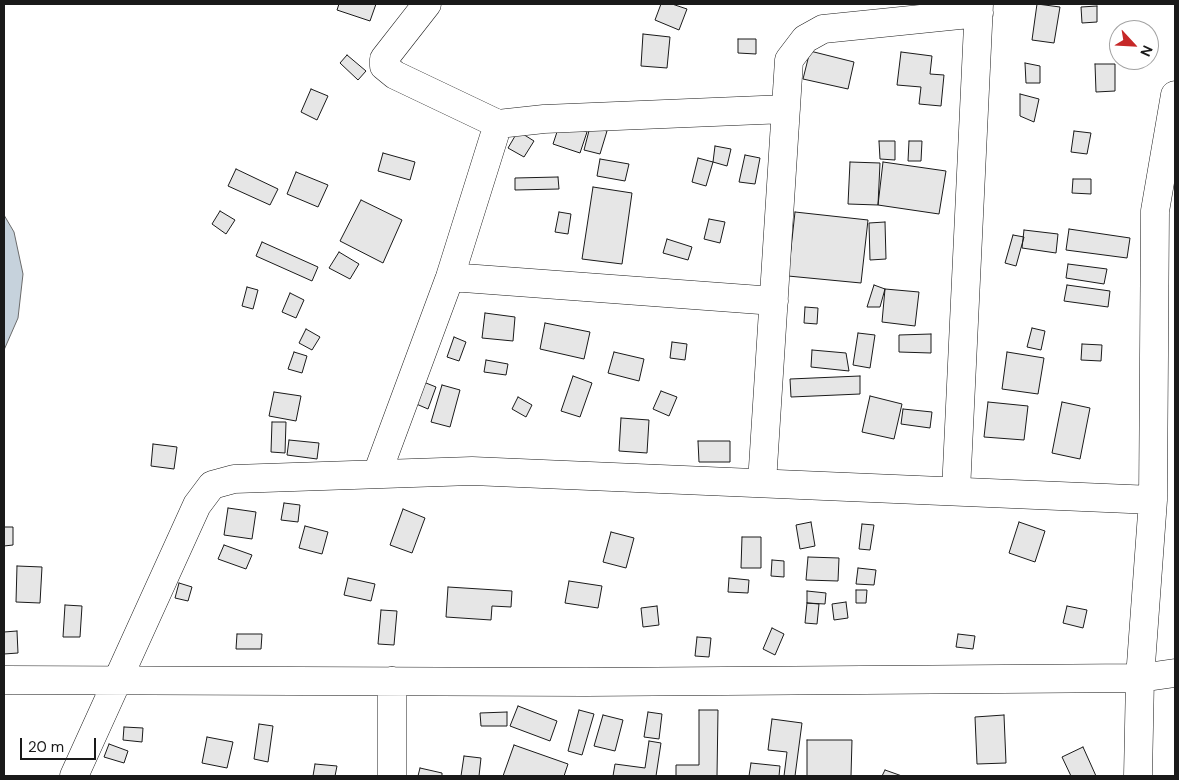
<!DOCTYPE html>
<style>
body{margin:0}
#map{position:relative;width:1179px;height:780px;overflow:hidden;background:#fff;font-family:"DM Sans",sans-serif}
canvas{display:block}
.frame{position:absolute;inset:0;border:5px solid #1a1a1a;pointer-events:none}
.north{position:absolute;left:1109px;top:20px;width:50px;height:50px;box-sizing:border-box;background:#fff;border:1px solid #a3a3a3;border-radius:50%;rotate:115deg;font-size:14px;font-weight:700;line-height:20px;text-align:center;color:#1a1a1a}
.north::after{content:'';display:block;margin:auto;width:18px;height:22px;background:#c62828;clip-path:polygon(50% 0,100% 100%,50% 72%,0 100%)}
.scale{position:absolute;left:20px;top:738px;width:76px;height:22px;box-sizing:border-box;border:2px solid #1a1a1a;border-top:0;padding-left:6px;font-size:15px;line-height:18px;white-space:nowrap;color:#1a1a1a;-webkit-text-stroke:4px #fff;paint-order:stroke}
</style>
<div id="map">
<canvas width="1179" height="780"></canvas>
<div class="frame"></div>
<div class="north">N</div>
<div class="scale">20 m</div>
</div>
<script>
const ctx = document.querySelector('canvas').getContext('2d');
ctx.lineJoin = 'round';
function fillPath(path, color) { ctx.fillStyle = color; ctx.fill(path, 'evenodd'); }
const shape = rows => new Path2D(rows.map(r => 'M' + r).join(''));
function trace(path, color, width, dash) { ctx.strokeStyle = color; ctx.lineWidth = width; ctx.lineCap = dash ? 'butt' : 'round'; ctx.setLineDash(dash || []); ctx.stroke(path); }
const water = shape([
 [4,215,14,232,23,274,18,318,4,350,4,215]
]);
fillPath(water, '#c6d2dc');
trace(water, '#6a6a6a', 1);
const building = shape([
 [339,4,376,4,370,21,337,10,339,4],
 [661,4,672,4,687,9,679,30,655,20,661,4],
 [1037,4,1060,7,1054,43,1032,40,1037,4],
 [1097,6,1097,22,1082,23,1081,7,1097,6],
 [643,34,670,37,667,68,641,66,643,34],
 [738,39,756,39,756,54,738,53,738,39],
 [810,51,854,62,848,89,803,79,810,51],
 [901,52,932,56,930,74,944,75,941,106,919,104,921,87,897,85,901,52],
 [347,55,366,71,358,80,340,63,347,55],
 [1025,63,1040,66,1040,83,1026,83,1025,63],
 [1095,64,1115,64,1115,91,1096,92,1095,64],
 [311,89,328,96,317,120,301,112,311,89],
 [1020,94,1039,99,1034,122,1020,116,1020,94],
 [560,123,587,132,580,153,553,144,560,123],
 [590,127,607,131,600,154,584,150,590,127],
 [518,131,534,141,524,157,508,148,518,131],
 [1074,131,1091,133,1087,154,1071,152,1074,131],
 [879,141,895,141,895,160,880,159,879,141],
 [909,141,922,141,921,161,908,161,909,141],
 [715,146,731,149,727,166,713,162,715,146],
 [383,153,415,162,410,180,378,171,383,153],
 [745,155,760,158,755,184,739,182,745,155],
 [698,158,713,162,706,186,692,182,698,158],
 [600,159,629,164,625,181,597,176,600,159],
 [850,162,880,163,878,205,848,204,850,162],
 [883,162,946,171,939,214,878,205,883,162],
 [236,169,278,189,270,205,228,186,236,169],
 [296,172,328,185,318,207,287,194,296,172],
 [558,177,559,189,515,190,515,178,558,177],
 [1073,179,1091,179,1091,194,1072,193,1073,179],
 [593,187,632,193,622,264,582,259,593,187],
 [361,200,402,220,383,263,340,241,361,200],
 [220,211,235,220,226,234,212,224,220,211],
 [559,212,571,214,568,234,555,232,559,212],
 [795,212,868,220,861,283,788,276,795,212],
 [709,219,725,222,720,243,704,239,709,219],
 [885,222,886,259,870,260,869,223,885,222],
 [1069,229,1130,238,1127,258,1066,250,1069,229],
 [1024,230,1058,234,1056,253,1022,248,1024,230],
 [1013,235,1024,237,1016,266,1005,263,1013,235],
 [667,239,692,247,688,260,663,253,667,239],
 [262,242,318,267,312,281,256,256,262,242],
 [339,252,359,264,350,279,329,268,339,252],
 [1068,264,1107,269,1104,284,1066,278,1068,264],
 [874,285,885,289,880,307,867,307,874,285],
 [1067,285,1110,291,1108,307,1064,301,1067,285],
 [247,287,258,290,253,309,242,306,247,287],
 [885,289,919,292,915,326,882,322,885,289],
 [290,293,304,300,296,318,282,312,290,293],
 [805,307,818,308,817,324,804,323,805,307],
 [485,313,515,317,513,341,482,338,485,313],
 [545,323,590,332,584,359,540,349,545,323],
 [1032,328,1045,331,1041,350,1027,347,1032,328],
 [306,329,320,337,312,350,299,343,306,329],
 [858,333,875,335,870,368,853,365,858,333],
 [931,334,931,353,899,352,899,335,931,334],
 [454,337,466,342,459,361,447,357,454,337],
 [672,342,687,344,685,360,670,358,672,342],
 [1082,344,1102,345,1101,361,1081,360,1082,344],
 [812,350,846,353,849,371,811,367,812,350],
 [294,352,307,356,302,373,288,369,294,352],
 [614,352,644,359,639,381,608,373,614,352],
 [1007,352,1044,358,1038,394,1002,389,1007,352],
 [486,360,508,364,506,375,484,372,486,360],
 [573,376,592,383,580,417,561,411,573,376],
 [860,376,860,394,791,397,790,379,860,376],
 [416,379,436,387,428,409,407,400,416,379],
 [442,385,460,390,450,427,431,422,442,385],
 [661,391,677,397,669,416,653,409,661,391],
 [274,392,301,396,296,421,269,416,274,392],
 [870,396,902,404,894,439,862,432,870,396],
 [518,397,532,405,526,417,512,409,518,397],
 [988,402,1028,406,1024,440,984,437,988,402],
 [1062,402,1090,408,1080,459,1052,453,1062,402],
 [903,409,932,412,930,428,901,424,903,409],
 [621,418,649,420,647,453,619,451,621,418],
 [272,422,286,422,285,453,271,452,272,422],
 [289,440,319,443,317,459,287,455,289,440],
 [698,441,730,441,730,462,699,462,698,441],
 [153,444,177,447,174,469,151,466,153,444],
 [284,503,300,505,298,522,281,520,284,503],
 [228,508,256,512,252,539,224,535,228,508],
 [403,509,425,518,412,553,390,545,403,509],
 [811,522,815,546,800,549,796,525,811,522],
 [1019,522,1045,531,1035,562,1009,553,1019,522],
 [862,524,874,525,870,550,859,549,862,524],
 [305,526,328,532,322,554,299,548,305,526],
 [4,527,13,527,13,545,4,546,4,527],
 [611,532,634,538,626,568,603,562,611,532],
 [742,537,761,537,761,568,741,568,742,537],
 [224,545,252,555,246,569,218,559,224,545],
 [808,557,839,558,838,581,806,580,808,557],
 [772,560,784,561,784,577,771,576,772,560],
 [17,566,42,567,40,603,16,602,17,566],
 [858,568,876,570,874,585,856,584,858,568],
 [348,578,375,584,371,601,344,595,348,578],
 [729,578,749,580,748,593,728,592,729,578],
 [569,581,602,586,598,608,565,603,569,581],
 [179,583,192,587,188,601,175,598,179,583],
 [448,587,512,591,511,607,492,606,491,620,446,617,448,587],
 [856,590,867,590,866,603,856,603,856,590],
 [807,591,826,593,825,604,807,603,807,591],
 [846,602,848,618,834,620,832,604,846,602],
 [807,603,819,604,817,624,805,623,807,603],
 [65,605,82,606,80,637,63,637,65,605],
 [657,606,659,625,643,627,641,608,657,606],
 [1067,606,1087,610,1083,628,1063,623,1067,606],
 [381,610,397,611,394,645,378,644,381,610],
 [772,628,784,634,775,655,763,649,772,628],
 [17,631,18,653,4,654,4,632,17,631],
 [237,634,262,634,261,649,236,649,237,634],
 [958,634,975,636,973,649,956,647,958,634],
 [697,637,711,638,709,657,695,656,697,637],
 [518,706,557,721,550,741,510,726,518,706],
 [579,710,594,714,582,755,568,751,579,710],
 [699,710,718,710,717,776,676,776,676,765,699,765,699,710],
 [507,712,507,726,481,726,480,713,507,712],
 [648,712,662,714,659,739,644,737,648,712],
 [603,715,623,720,615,751,594,746,603,715],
 [1004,715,1006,763,977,764,975,717,1004,715],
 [772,719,802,723,795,776,784,776,787,752,768,750,772,719],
 [259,724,273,726,268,762,254,759,259,724],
 [124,727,143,728,142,742,123,740,124,727],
 [207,737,233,742,227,768,202,763,207,737],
 [807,740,852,740,851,776,807,776,807,740],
 [649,741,661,743,656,776,613,776,615,764,645,768,649,741],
 [109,744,128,751,124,763,104,757,109,744],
 [514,745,568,764,564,776,503,776,514,745],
 [1083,747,1096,776,1071,776,1062,757,1083,747],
 [464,756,481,758,479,776,461,776,464,756],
 [751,763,780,766,779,776,749,776,751,763],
 [315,764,337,766,335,776,313,776,315,764],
 [420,768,442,773,442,776,418,776,420,768],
 [885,770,902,776,882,776,885,770]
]);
fillPath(building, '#e6e6e6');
trace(building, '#1a1a1a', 1);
const minor = shape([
 [427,4,384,59,384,66,395,75,498,124],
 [450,277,774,301],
 [377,474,450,277,498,124,544,119,786,109],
 [762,483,789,60,805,39,823,29,979,13],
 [956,491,979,4],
 [4,680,586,682,1140,678,1175,673],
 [74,776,197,505,212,485,234,479,472,471,1153,500],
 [392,776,392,681],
 [1138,776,1140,678,1153,500,1155,211,1175,95]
]);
trace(minor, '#1a1a1a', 29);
trace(minor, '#fff', 28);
</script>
